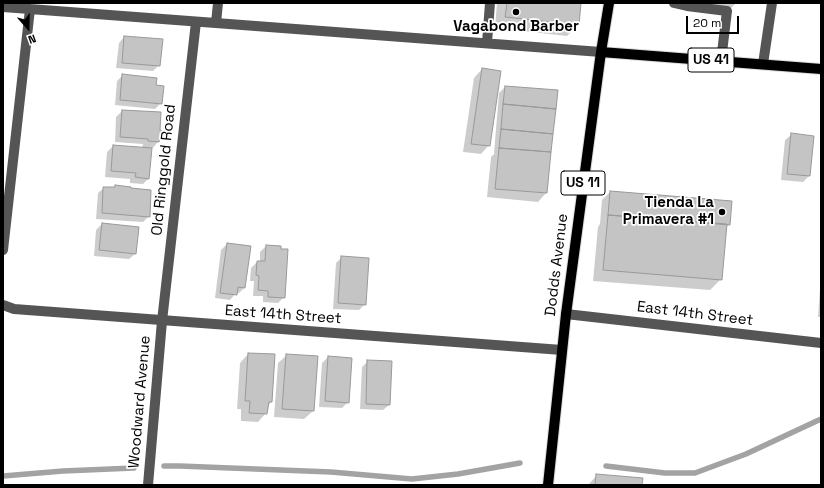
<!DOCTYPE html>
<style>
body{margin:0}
#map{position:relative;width:824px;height:488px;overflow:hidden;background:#fff;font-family:"Space Grotesk",sans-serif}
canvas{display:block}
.frame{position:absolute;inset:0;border:4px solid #000;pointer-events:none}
.north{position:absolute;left:8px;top:8px;width:40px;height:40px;-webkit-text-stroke:3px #fff;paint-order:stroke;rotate:160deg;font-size:11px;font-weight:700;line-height:16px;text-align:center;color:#000}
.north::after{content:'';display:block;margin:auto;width:14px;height:18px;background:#000;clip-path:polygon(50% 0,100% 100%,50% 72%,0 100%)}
.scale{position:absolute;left:686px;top:16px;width:53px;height:18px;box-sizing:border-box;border:2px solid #000;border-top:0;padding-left:5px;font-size:12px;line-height:14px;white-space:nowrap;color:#000;-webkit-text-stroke:3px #fff;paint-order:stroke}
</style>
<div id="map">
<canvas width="824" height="488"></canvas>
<div class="frame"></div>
<div class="north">N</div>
<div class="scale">20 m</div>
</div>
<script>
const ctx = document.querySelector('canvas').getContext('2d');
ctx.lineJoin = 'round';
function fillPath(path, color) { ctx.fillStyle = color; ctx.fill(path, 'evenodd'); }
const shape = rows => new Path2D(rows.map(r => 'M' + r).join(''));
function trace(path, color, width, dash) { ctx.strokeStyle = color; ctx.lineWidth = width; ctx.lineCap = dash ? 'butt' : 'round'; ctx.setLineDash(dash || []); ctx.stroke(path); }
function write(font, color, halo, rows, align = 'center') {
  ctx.font = font + ' "Space Grotesk",sans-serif'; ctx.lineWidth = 3.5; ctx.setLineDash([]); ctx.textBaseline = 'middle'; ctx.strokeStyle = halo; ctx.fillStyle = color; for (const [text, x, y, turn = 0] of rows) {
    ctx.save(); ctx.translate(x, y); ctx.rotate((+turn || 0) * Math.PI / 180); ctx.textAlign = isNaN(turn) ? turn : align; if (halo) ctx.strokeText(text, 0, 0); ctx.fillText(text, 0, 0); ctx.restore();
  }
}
fillPath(shape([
 [497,3,580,3,578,25,567,36,495,28],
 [695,3,736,3,731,8],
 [124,37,159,65,153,71,116,68,119,43],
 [482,69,489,145,481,154,463,152,474,78],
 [123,75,155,86,161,103,155,109,115,105,117,81],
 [505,87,550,152,546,193,538,202,487,197,491,157,495,153,494,153,499,93],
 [122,111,159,131,160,139,153,148,151,148,149,178,143,184,130,183,130,179,105,177,107,152,113,146,142,148,143,144,115,142,116,117],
 [791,135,809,176,803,182,781,180,785,140],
 [115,186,130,189,149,216,143,222,96,219,98,193,104,188,114,188],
 [610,192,729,224,725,228,721,279,710,290,593,281,598,227,600,224,602,200],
 [102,224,135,254,129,259,94,256,96,230],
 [227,244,245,287,239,293,236,293,230,300,215,298,221,250],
 [266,246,284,297,278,303,263,302,263,296,253,296,254,281,250,281,251,268,257,262,260,262,260,252],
 [342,257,365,304,359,310,333,309,336,263],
 [821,275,821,317,818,317],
 [248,354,274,355,271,402,268,405,266,413,258,422,241,421,241,409,237,409,240,363],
 [287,355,313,411,304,419,274,417,278,363],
 [328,357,348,402,342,408,319,407,322,363],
 [368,361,389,405,383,410,360,409,362,367],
 [597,475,641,485,588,485]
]), '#0003');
trace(shape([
 [164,466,180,466,331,472,412,479,458,474,520,463],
 [606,466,665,473,695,473,746,454,821,419],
 [3,476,63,471,134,468]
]), '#a3a3a3', 5.5);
const building = shape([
 [507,3,581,3,579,25,505,17,507,3],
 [124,36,163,39,160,66,122,63,124,36],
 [482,68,501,71,490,146,471,144,482,68],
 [122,74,157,78,156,85,164,86,162,104,120,100,122,74],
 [505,86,558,90,556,109,503,104,505,86],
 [503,104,556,109,553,134,501,129,503,104],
 [122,110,161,112,160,130,162,131,161,139,160,139,159,142,148,141,148,139,120,137,122,110],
 [501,129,553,134,551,152,499,148,501,129],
 [791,133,814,136,810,176,787,174,791,133],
 [113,145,152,148,149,179,135,177,136,173,111,171,113,145],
 [499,148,551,152,547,193,495,189,499,148],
 [115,185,131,187,131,188,151,190,150,217,102,213,103,187,115,187,115,185],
 [610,191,732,201,730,225,608,215,610,191],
 [608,215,727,224,722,280,603,270,608,215],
 [102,223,139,227,136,254,99,250,102,223],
 [227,243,251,246,245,288,238,287,237,295,220,293,227,243],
 [266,245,281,246,281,249,288,249,285,298,268,297,268,291,258,290,259,276,256,275,257,261,265,261,266,245],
 [341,256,369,258,366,305,338,303,341,256],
 [248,353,275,354,272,402,269,402,267,414,249,413,250,401,245,401,248,353],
 [286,354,318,356,314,411,282,409,286,354],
 [328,356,352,358,349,403,325,401,328,356],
 [367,360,392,361,390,405,366,404,367,360],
 [596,474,643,478,642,485,595,485,596,474]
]);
fillPath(building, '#c4c4c4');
trace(building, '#999', 1);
const major = shape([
 [601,52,821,69],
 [548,485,566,314,601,52,609,3]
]);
trace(major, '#dbdbdb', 12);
trace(shape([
 [674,3,687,6,727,11,721,61],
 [3,7,601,52],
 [216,23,218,3],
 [487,43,490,3],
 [763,64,772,3],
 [3,250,30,9],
 [3,305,14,309,562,350],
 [566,314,821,343],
 [148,485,162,321,196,22]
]), '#555', 10);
trace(major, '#000', 10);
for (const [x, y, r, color] of [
 [516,12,4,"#000"],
 [722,212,4,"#000"]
]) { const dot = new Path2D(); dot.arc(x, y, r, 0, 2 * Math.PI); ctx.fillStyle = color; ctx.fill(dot); trace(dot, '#fff', 1.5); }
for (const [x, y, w] of [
 [711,60,46],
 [583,183,44]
]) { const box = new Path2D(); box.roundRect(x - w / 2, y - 12, w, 24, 3); ctx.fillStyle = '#fff'; ctx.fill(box); trace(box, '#000', 1); }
write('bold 14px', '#000', null, [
 ["US 41",711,60],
 ["US 11",583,183]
]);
write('bold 15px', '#000', '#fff', [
 ["Vagabond Barber",516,27],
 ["Tienda La",714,203,"right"],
 ["Primavera #1",714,220,"right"]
]);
write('15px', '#000', '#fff', [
 ["Old Ringgold Road",164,170,-84],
 ["Dodds Avenue",557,265,-83],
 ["East 14th Street",695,314,7],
 ["East 14th Street",283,315,4],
 ["Woodward Avenue",140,402,-85]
]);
</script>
